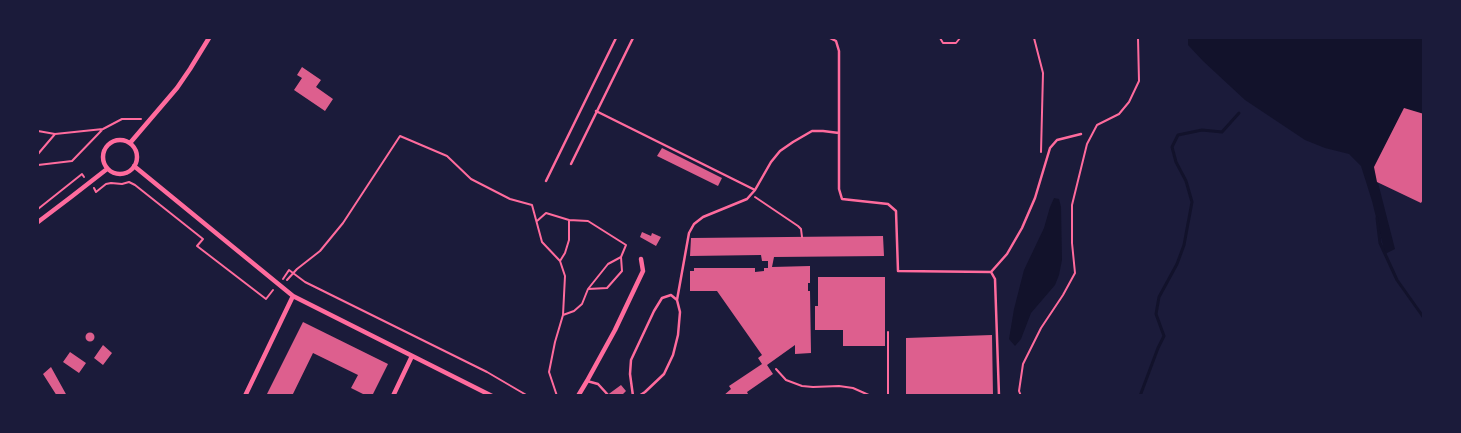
<!DOCTYPE html>
<style>
body{margin:0}
#map{position:relative;width:1461px;height:433px;overflow:hidden;background:#1b1b3a;font-family:"Noto Sans",sans-serif}
canvas{display:block}
.frame{position:absolute;inset:0;border:39px solid #1b1b3a;pointer-events:none}
</style>
<div id="map">
<canvas width="1461" height="433"></canvas>
<div class="frame"></div>
</div>
<script>
const ctx = document.querySelector('canvas').getContext('2d');
ctx.lineJoin = 'round';
function fillPath(path, color) { ctx.fillStyle = color; ctx.fill(path, 'evenodd'); }
const shape = rows => new Path2D(rows.map(r => 'M' + r).join(''));
function trace(path, color, width, dash) { ctx.strokeStyle = color; ctx.lineWidth = width; ctx.lineCap = dash ? 'butt' : 'round'; ctx.setLineDash(dash || []); ctx.stroke(path); }
fillPath(shape([
 [1188,38,1423,38,1424,108,1421,115,1404,108,1374,167,1395,249,1385,254,1372,201,1361,166,1349,154,1325,148,1305,140,1245,100,1203,61,1188,45],
 [1054,198,1059,199,1061,207,1062,260,1059,275,1055,285,1031,313,1021,339,1015,346,1009,339,1014,309,1024,270,1044,228,1050,207]
]), '#12122b');
trace(shape([
 [1377,218,1380,243,1397,280,1424,318],
 [1140,396,1158,348,1164,336,1156,314,1159,297,1177,264,1184,245,1192,202,1186,181,1176,162,1172,147,1178,135,1202,130,1222,132,1239,113]
]), '#12122b', 3);
fillPath(shape([
 [302,67,321,80,316,87,333,99,325,111,294,90,302,78,297,75],
 [1404,108,1424,114,1424,198,1421,203,1377,182,1374,167],
 [662,148,722,178,718,186,657,156],
 [642,232,651,236,652,233,661,237,656,246,640,237],
 [883,236,884,256,774,257,772,267,810,266,810,283,808,283,808,291,810,291,811,353,795,354,795,345,767,365,773,374,747,392,748,394,746,396,723,396,731,389,729,386,762,364,758,358,762,355,717,291,690,291,690,271,694,271,694,268,755,268,755,272,764,271,764,268,768,268,768,261,762,261,761,255,690,256,691,238],
 [818,277,885,277,885,346,843,346,843,330,815,330,815,306,818,306],
 [303,322,388,364,372,396,367,396,351,388,358,375,313,353,292,396,266,396],
 '85.5 337a4.5 4.5 0 1 1 9 0a4.5 4.5 0 1 1-9 0Z',
 [992,335,993,396,906,396,906,338],
 [103,345,112,353,103,365,94,358],
 [70,352,86,363,79,373,63,362],
 [51,367,67,396,57,396,43,374],
 [621,385,626,391,621,396,606,396]
]), '#dd5f8e');
trace(shape([
 [940,38,943,43,956,43,960,38],
 [1034,38,1043,73,1041,152],
 [38,131,55,134],
 [38,154,55,134,103,129,122,119,141,119],
 [38,165,72,161,102,130],
 [94,188,96,192,106,184,111,183,122,184,129,182,135,185,203,239,197,246,266,299,273,290],
 [755,197,798,226,801,229,802,237],
 [38,209,82,174,84,177],
 [569,220,588,221,626,245,621,257],
 [537,221,546,213,569,220,569,240,565,253,560,261],
 [283,279,289,270,305,282,487,372,528,396],
 [287,280,297,269,320,251,343,223,400,136,447,156,471,179,510,199,532,205,542,242,560,261,565,276,563,315,555,342,549,372,557,396],
 [563,315,574,311,582,304,588,289,607,288,622,271,621,257,608,264,588,289],
 [888,332,888,396],
 [776,369,786,380,802,386,813,387,839,386,853,388,871,396],
 [1021,396,1019,391,1023,364,1041,328,1063,295,1075,273,1072,243,1072,205,1087,144,1097,125,1119,114,1129,102,1139,81,1138,38]
]), '#ff6b9d', 2);
trace(shape([
 [830,38,836,41,839,51,839,189,842,199,888,204,896,211,898,271,991,272,995,279,999,396],
 [596,111,755,190],
 [571,164,633,38],
 [546,181,616,38],
 [991,272,1007,254,1022,228,1035,198,1050,148,1057,140,1081,134],
 [677,300,689,233,694,224,703,217,747,199,755,190,771,162,780,151,793,142,812,131,823,131,839,133],
 [587,381,598,384,609,396],
 [633,396,630,374,631,360,654,311,662,298,671,295,677,300,680,312,678,335,673,355,664,374,645,392,639,396]
]), '#ff6b9d', 2.5);
trace(shape([
 '103 157a17 17 0 1 1 34 0a17 17 0 1 1-34 0Z',
 [130,143,177,88,190,69,209,38],
 [134,166,293,296,492,396],
 [38,222,71,197,107,169],
 [245,396,293,296],
 [393,396,412,356],
 [578,396,587,381,615,330,643,271,641,259]
]), '#ff6b9d', 4.5);
</script>
